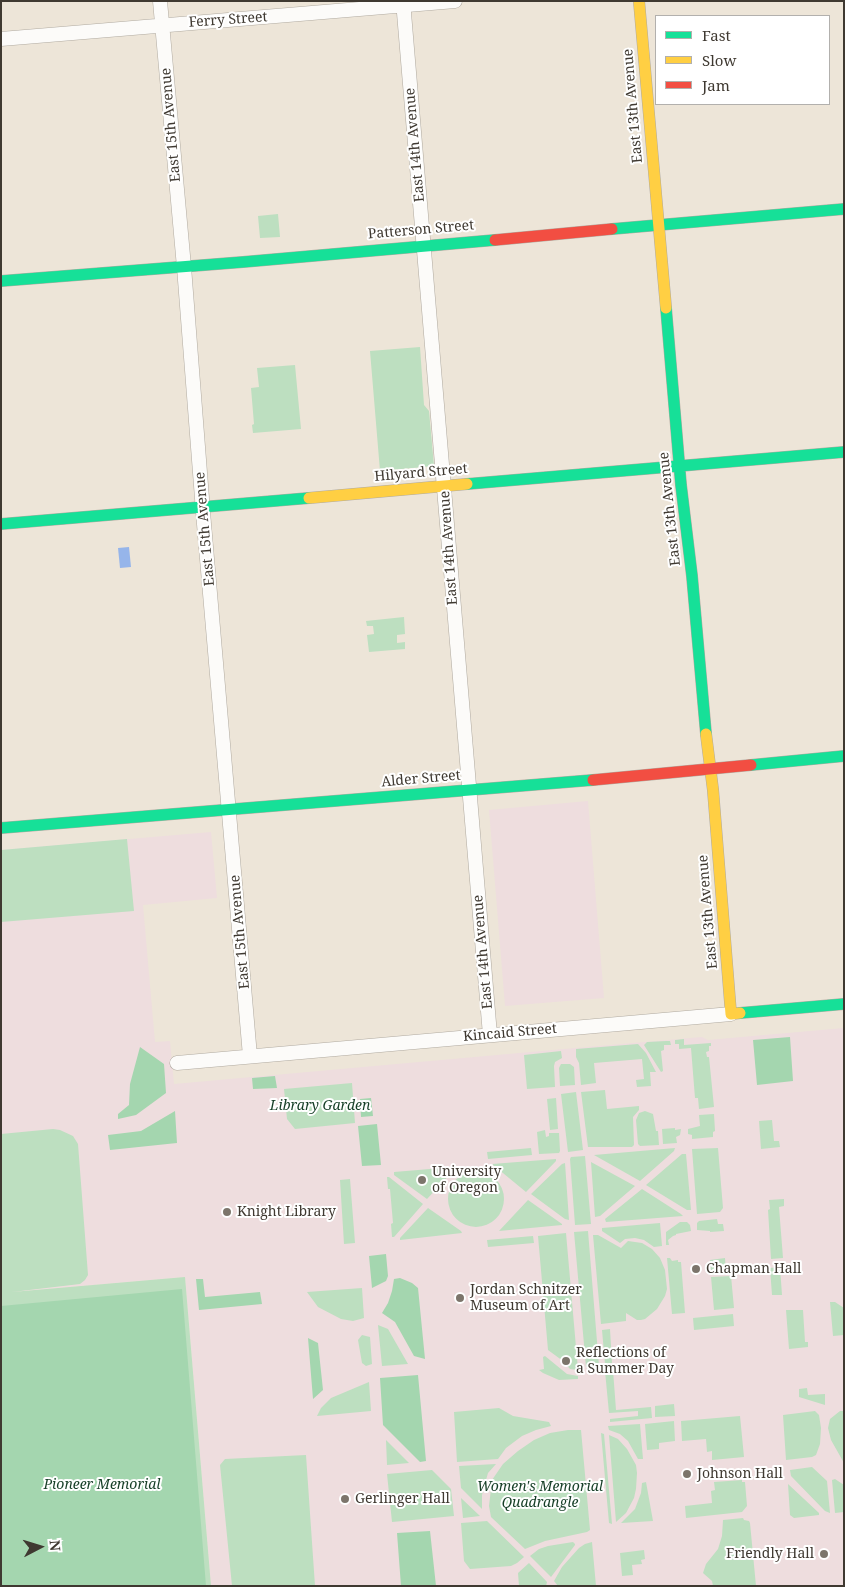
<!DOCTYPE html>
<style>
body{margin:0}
#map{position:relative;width:845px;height:1587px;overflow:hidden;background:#ede5d8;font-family:"Noto Serif",serif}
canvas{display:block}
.frame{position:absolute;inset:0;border:2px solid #3f3931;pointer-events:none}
.legend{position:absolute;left:655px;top:15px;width:175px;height:90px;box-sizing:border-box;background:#fff;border:1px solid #b2b0ad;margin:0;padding:6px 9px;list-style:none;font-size:15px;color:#3f3931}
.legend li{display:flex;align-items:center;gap:10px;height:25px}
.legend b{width:25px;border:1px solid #b2b0ad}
.north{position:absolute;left:15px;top:1522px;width:50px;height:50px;-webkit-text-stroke:4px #fff;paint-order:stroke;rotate:85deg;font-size:14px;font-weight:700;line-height:20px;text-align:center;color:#3f3931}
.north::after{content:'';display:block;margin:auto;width:18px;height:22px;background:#3f3931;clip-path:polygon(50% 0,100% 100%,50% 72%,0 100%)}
</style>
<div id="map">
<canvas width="845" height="1587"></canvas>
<div class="frame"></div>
<ul class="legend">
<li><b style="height:6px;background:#16e098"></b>Fast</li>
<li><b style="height:6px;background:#ffcf43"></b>Slow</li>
<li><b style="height:6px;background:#f24e42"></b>Jam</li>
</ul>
<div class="north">N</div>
</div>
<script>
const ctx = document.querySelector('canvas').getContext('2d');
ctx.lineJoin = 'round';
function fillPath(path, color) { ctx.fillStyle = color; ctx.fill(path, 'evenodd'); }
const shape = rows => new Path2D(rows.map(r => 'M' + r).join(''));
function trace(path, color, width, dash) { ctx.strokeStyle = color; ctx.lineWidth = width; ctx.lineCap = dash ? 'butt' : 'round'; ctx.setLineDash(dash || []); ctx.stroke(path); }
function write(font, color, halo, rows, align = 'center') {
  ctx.font = font + ' "Noto Serif",serif'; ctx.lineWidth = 4; ctx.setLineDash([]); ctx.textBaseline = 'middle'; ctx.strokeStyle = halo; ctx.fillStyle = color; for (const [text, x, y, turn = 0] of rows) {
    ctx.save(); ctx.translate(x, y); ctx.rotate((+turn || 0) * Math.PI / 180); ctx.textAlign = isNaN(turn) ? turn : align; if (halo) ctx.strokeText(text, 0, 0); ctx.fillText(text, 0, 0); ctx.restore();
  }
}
fillPath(shape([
 [588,801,604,998,505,1006,489,810],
 [211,832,217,898,143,905,155,1042,170,1041,174,1084,575,1048,702,1037,708,1040,844,1028,844,1586,211,1586,185,1277,1,1293,1,850]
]), '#eeddde');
fillPath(shape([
 [278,214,280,237,260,238,258,216],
 [420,347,424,405,429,411,434,466,380,471,370,351],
 [295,365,301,429,253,433,252,425,254,424,251,388,259,387,257,368],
 [404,617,405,634,397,635,397,643,405,642,405,649,369,652,367,635,374,634,373,626,367,626,366,621],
 [127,839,134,911,1,922,1,850],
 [684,1039,684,1045,711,1043,711,1046,709,1046,709,1051,706,1052,707,1057,709,1057,714,1107,699,1109,698,1098,695,1098,691,1048,679,1049,679,1044,675,1044,675,1040],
 [666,1041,670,1041,671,1045,664,1045,664,1050,661,1051,663,1071,661,1072,644,1045,647,1042],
 [638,1044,646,1053,656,1072,650,1072,651,1086,637,1087,636,1080,644,1079,642,1059,594,1063,596,1083,581,1085,579,1063,576,1057,576,1049],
 [561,1051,562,1058,555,1062,554,1066,555,1087,527,1089,524,1055],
 [561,1064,570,1064,574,1067,575,1085,560,1086,559,1068],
 [352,1083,355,1123,295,1129,287,1119,284,1089],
 [605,1090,607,1109,639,1106,639,1110,633,1117,634,1145,632,1147,588,1147,581,1092],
 [576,1092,583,1150,568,1152,561,1094],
 [556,1098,558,1129,550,1130,547,1099],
 [645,1111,653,1114,656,1131,658,1131,659,1145,640,1146,638,1144,636,1120,639,1113],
 [714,1114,715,1131,713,1132,713,1137,692,1139,692,1135,688,1134,688,1129,700,1126,699,1115],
 [772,1120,774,1141,779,1141,780,1147,761,1149,759,1121],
 [675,1128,675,1130,681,1129,680,1135,676,1137,677,1143,663,1144,662,1129],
 [53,1129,60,1130,73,1136,78,1144,88,1275,85,1280,80,1284,12,1292,185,1277,211,1586,1,1586,1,1134],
 [545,1130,546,1137,549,1136,549,1133,559,1133,560,1151,559,1153,539,1154,537,1132],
 [531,1148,532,1155,488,1159,487,1152],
 [675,1148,674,1151,640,1181,594,1155],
 [718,1148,723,1208,720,1212,697,1214,692,1149],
 [682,1154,686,1154,691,1210,687,1210,646,1185],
 [585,1156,591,1224,575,1225,570,1159,571,1157],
 [556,1159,556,1161,526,1192,492,1164],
 [591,1162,635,1186,600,1216,595,1217],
 [565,1163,569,1220,565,1219,531,1194,562,1164],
 [454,1167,454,1170,427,1199,394,1175,394,1172],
 '448 1199a28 28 0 1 1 56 0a28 28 0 1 1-56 0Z',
 [387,1177,389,1177,423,1204,394,1237,392,1237,391,1224,393,1223,390,1189,388,1189],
 [350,1179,355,1243,344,1244,340,1180],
 [642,1189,681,1214,683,1216,606,1222,605,1219],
 [784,1199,784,1206,779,1207,783,1258,771,1259,768,1210,770,1209,769,1200],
 [528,1200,562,1224,562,1225,499,1231],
 [428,1208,461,1231,462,1233,400,1240,400,1238],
 [717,1219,718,1224,723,1224,724,1231,710,1232,710,1231,697,1230,697,1223,699,1221],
 [680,1222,687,1222,690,1225,691,1231,676,1234,676,1235,673,1236,668,1240,669,1245,666,1245,666,1232],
 [660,1223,662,1246,654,1247,644,1240,635,1238,625,1239,620,1243,602,1231,602,1228],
 [588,1231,599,1366,586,1367,574,1232],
 [566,1233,578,1370,570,1369,563,1361,548,1350,538,1236],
 [593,1235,598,1235,621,1248,628,1241,642,1243,652,1249,660,1258,665,1270,667,1289,665,1296,657,1309,645,1319,641,1320,637,1320,626,1313,626,1321,601,1324],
 [533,1236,534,1243,488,1247,487,1240],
 [667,1258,670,1258,672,1261,678,1260,678,1262,681,1262,685,1313,672,1314],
 [725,1258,726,1274,711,1275,710,1260],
 [780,1267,782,1295,772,1295,770,1268],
 [731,1276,734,1308,714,1310,711,1277],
 [362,1288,364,1318,353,1321,341,1319,318,1307,307,1292],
 [830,1302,835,1302,844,1308,844,1335,833,1336],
 [786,1310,803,1310,805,1342,808,1342,808,1347,789,1349],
 [733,1314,734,1326,694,1330,693,1318],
 [378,1325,388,1329,408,1364,382,1366],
 [610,1329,612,1363,605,1364,602,1330],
 [362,1335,370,1337,372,1364,366,1366,362,1363,358,1340],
 [545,1356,567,1374,578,1376,578,1379,559,1380,543,1373,539,1370,544,1369,543,1357],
 [613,1370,616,1410,651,1407,652,1418,610,1422,610,1419,638,1416,638,1411,609,1413,605,1371],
 [369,1382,371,1411,317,1416,321,1408,331,1398],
 [807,1388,808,1395,825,1394,825,1405,799,1397,799,1389],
 [674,1404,675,1416,655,1417,655,1406],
 [499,1408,513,1416,549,1422,551,1426,536,1430,522,1436,506,1448,498,1459,457,1462,454,1412],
 [815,1411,819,1415,821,1428,820,1444,816,1455,812,1457,786,1460,783,1415],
 [840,1411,844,1411,844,1463,831,1440,828,1428,830,1419],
 [740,1416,744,1457,712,1460,712,1451,707,1452,706,1439,682,1441,681,1421],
 [674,1421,675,1441,659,1443,659,1449,647,1450,645,1424],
 [640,1424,643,1459,638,1459,628,1441,620,1434,609,1430,608,1426],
 [568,1430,581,1430,590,1530,587,1532,545,1541,525,1549,491,1517,489,1506,492,1480,503,1464,518,1451,534,1440,550,1433],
 [601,1433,604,1434,612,1524,609,1523],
 [609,1435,618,1439,627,1449,636,1465,637,1473,636,1489,634,1498,626,1513,616,1522],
 [386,1440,409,1463,387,1465],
 [306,1455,315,1586,232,1586,220,1465,225,1459],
 [496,1464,488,1473,486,1480,482,1495,482,1509,461,1488,459,1466],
 [812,1467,827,1481,830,1513,825,1511,791,1476,790,1470],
 [432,1470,451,1489,454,1516,392,1522,387,1474],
 [835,1479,844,1485,844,1512,835,1513,832,1480],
 [742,1480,742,1482,745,1482,747,1506,742,1512,686,1518,685,1506,712,1503,711,1491,715,1490,714,1482],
 [646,1482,653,1521,621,1523,635,1509,641,1493,642,1483],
 [788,1484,819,1513,819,1515,794,1518,790,1515],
 [461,1498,480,1516,463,1518],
 [743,1518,744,1520,749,1521,750,1523,756,1586,713,1586,712,1581,703,1573,706,1564,718,1549,722,1536,723,1520],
 [487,1521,524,1557,517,1563,511,1566,470,1569,464,1561,461,1523],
 [573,1542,575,1544,575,1545,551,1577,530,1556,539,1549,548,1546],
 [592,1542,596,1586,558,1586,554,1581,562,1567,579,1548,585,1544],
 [644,1550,645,1559,641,1560,642,1564,632,1565,633,1575,622,1576,620,1553],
 [529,1563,547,1582,546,1586,519,1586,518,1573]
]), '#bddfc0');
fillPath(shape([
 [790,1037,793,1081,757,1085,753,1040],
 [140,1047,164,1064,166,1093,136,1115,118,1119,118,1114,129,1105,130,1084],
 [275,1076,277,1088,253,1089,252,1078],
 [371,1098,373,1116,361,1117,360,1099],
 [175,1111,177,1143,110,1150,108,1135,141,1131],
 [377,1124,381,1165,362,1166,358,1126],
 [386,1254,388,1276,386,1281,372,1288,369,1256],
 [400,1278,412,1283,418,1288,425,1359,414,1356,395,1322,382,1313,388,1303,392,1291,394,1279],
 [196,1279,203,1279,205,1297,260,1292,262,1304,199,1310],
 [182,1289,206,1586,1,1586,1,1306],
 [308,1338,318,1343,323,1390,313,1399],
 [418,1375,426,1461,420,1462,383,1425,380,1378],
 [430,1531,436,1586,401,1586,397,1533]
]), '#a4d6af');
fillPath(shape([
 [129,547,131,567,120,568,118,548]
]), '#96b5ea');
const street = shape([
 [160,1,184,267,204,524,250,1056],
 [403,1,490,1035],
 [1,39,455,1],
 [177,1063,731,1014]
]);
const fast = shape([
 [612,229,844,209],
 [1,281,243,262,495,240],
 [666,308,681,485,692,576,706,734],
 [467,484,844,452],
 [1,524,309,498],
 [751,765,844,756],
 [1,828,593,780],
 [740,1013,844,1004]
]);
const slow = shape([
 [639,1,666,308],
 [309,498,467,484],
 [706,734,713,790,731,1014,740,1013]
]);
const jam = shape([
 [495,240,612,229],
 [593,780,751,765]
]);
trace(street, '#b0aaa0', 15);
trace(fast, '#b0aaa0', 12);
trace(slow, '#b0aaa0', 12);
trace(jam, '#b0aaa0', 12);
trace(street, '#fcfbf9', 14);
trace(fast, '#16e098', 11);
trace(slow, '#ffcf43', 11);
trace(jam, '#f24e42', 11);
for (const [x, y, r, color] of [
 [422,1180,5,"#7c756b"],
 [227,1212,5,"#7c756b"],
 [696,1269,5,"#7c756b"],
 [460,1298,5,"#7c756b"],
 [566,1361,5,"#7c756b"],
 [687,1474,5,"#7c756b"],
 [345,1499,5,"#7c756b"],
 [824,1554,5,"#7c756b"]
]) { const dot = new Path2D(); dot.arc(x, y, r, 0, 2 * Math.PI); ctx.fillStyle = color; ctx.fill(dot); trace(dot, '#fff', 2); }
write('14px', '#3f3931', '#fff', [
 ["Ferry Street",228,20,-4],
 ["East 13th Avenue",633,106,-95],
 ["East 15th Avenue",171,125,-95],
 ["East 14th Avenue",415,145,-95],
 ["Patterson Street",421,230,-5],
 ["Hilyard Street",421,473,-5],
 ["East 13th Avenue",670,509,-96],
 ["East 15th Avenue",205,529,-95],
 ["East 14th Avenue",449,548,-94],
 ["Alder Street",421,779,-5],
 ["East 13th Avenue",708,912,-95],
 ["East 15th Avenue",240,932,-95],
 ["East 14th Avenue",483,952,-95],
 ["Kincaid Street",510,1033,-5]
]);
write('italic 14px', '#153e26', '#fff', [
 ["Library Garden",320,1106],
 ["Pioneer Memorial",102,1485],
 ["Women's Memorial",540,1487],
 ["Quadrangle",540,1503]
]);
write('14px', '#3f3931', '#fff', [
 ["University",432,1172],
 ["of Oregon",432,1188],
 ["Knight Library",237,1212],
 ["Chapman Hall",706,1269],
 ["Jordan Schnitzer",470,1290],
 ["Museum of Art",470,1306],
 ["Reflections of",576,1353],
 ["a Summer Day",576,1369],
 ["Johnson Hall",697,1474],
 ["Gerlinger Hall",355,1499],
 ["Friendly Hall",814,1554,"right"]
], 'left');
</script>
